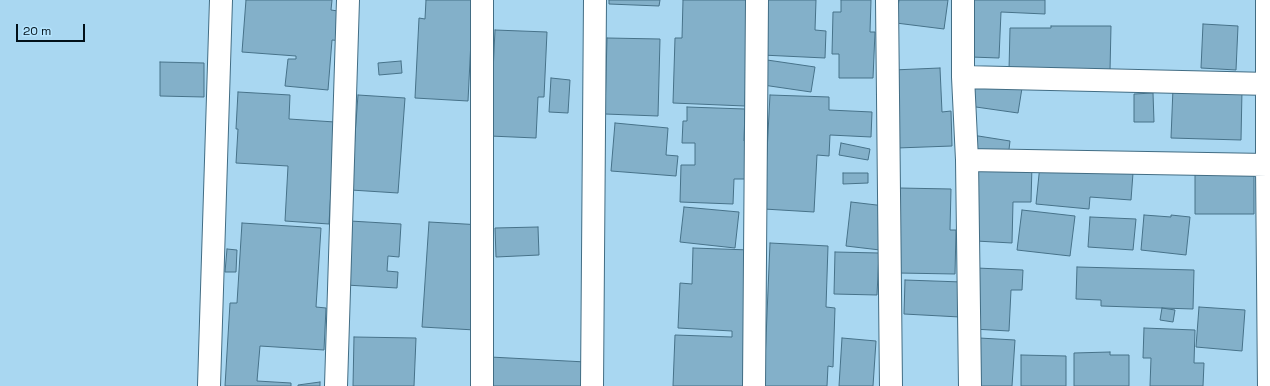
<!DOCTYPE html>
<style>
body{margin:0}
#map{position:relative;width:1270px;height:386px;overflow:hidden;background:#a9d7f1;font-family:"Space Grotesk",sans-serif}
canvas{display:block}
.scale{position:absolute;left:16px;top:24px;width:69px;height:18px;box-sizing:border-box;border:2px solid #011019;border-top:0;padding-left:5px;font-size:12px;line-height:14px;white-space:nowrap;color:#011019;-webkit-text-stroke:3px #b5e4fe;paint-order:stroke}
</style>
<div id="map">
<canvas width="1270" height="386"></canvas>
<div class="scale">20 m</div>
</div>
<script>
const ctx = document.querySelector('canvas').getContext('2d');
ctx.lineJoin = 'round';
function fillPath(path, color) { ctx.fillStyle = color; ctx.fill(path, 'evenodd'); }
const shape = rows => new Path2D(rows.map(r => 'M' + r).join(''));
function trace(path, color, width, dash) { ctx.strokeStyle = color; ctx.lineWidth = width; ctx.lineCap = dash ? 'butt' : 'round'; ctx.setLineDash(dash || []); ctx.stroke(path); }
const building = shape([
 [246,0,332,0,331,10,345,12,343,41,332,40,328,90,285,86,288,59,296,59,296,56,242,52,246,0],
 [426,0,473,0,468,101,415,98,419,18,425,19,426,0],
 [609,0,660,0,659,6,609,4,609,0],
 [683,0,754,0,748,3,745,106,673,103,675,38,682,38,683,0],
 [764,0,816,0,815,30,826,31,825,58,762,55,764,0],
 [841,0,871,0,870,32,875,32,873,78,839,78,839,54,832,54,833,12,841,12,841,0],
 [899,0,948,0,944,29,896,23,899,0],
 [974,0,1045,0,1045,14,1001,12,999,58,971,57,974,0],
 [1203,24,1238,26,1236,70,1201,68,1203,24],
 [1051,26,1111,26,1110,71,1009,70,1010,28,1051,28,1051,26],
 [495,30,547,32,544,97,538,97,536,138,490,136,495,30],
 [607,38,660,39,658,116,605,114,607,38],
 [767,60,815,67,811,92,763,85,767,60],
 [401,61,402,73,379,75,378,63,401,61],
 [160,62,204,63,204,97,160,96,160,62],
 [940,68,942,112,951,111,952,146,897,148,893,70,940,68],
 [551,78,570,80,568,113,549,112,551,78],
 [973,81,1022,88,1018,113,969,106,973,81],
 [1173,88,1242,90,1241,140,1171,138,1173,88],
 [238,92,290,95,289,119,335,122,329,224,285,221,288,166,236,163,238,129,236,129,238,92],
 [1153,93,1154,122,1134,122,1134,94,1153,93],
 [358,95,405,98,398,193,351,190,358,95],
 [770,95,829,97,829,110,872,112,871,137,830,135,829,156,817,155,814,212,764,209,770,95],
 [687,107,745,109,744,141,748,141,746,179,734,179,733,204,680,202,681,165,695,165,695,143,682,143,683,121,687,121,687,107],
 [615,123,668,128,666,155,678,156,676,176,611,171,615,123],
 [972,135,1010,141,1008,158,969,151,972,135],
 [841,143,870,149,868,160,839,155,841,143],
 [978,164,1032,165,1031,202,1013,202,1012,243,976,241,978,164],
 [1040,165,1133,173,1131,200,1090,197,1089,209,1036,204,1040,165],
 [1195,168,1254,168,1254,214,1195,214,1195,168],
 [843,173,868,173,868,183,843,184,843,173],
 [899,188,951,189,950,230,956,230,955,274,898,273,899,188],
 [851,202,885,206,880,250,846,246,851,202],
 [684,207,739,212,735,248,680,242,684,207],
 [1022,210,1075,216,1070,256,1017,250,1022,210],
 [1144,215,1171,217,1171,215,1190,217,1186,255,1141,250,1144,215],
 [1090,217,1136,219,1133,250,1088,247,1090,217],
 [350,221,401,224,399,257,388,256,387,271,398,272,397,288,346,285,350,221],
 [429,222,482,225,475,330,422,327,429,222],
 [242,223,321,228,316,307,326,308,324,350,260,346,257,381,291,383,291,386,225,386,230,303,237,303,242,223],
 [538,227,539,255,496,257,495,228,538,227],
 [770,243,828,246,826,307,835,308,833,367,828,366,827,386,764,386,770,243],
 [693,248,750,250,743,386,673,386,675,335,732,337,732,331,678,328,680,283,692,284,693,248],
 [227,249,237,250,236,272,225,272,227,249],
 [835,252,879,253,877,295,834,294,835,252],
 [1077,267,1194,270,1193,309,1101,306,1101,300,1076,299,1077,267],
 [976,268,1023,270,1022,290,1011,290,1009,331,973,329,976,268],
 [905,280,962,282,960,317,904,314,905,280],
 [1199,307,1245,310,1242,351,1196,347,1199,307],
 [1162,308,1175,310,1173,322,1160,320,1162,308],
 [1144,328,1195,330,1194,363,1204,363,1203,386,1150,386,1151,358,1143,358,1144,328],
 [354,337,416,338,414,386,353,386,354,337],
 [842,338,876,341,873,386,839,386,842,338],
 [979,338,1015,340,1012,386,975,386,979,338],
 [1110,352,1110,355,1129,355,1129,386,1074,386,1074,353,1110,352],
 [1021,355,1066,356,1066,386,1021,386,1021,355],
 [490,357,586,362,585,386,488,386,490,357],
 [320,382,320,386,298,386,298,385,320,382]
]);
fillPath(building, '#83b0c9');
trace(building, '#477289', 1);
const minor = shape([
 [887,0,891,386],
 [963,0,963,77,967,160,970,386],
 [1267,0,1267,165,1269,386],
 [963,77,1270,84],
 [967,160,1267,165],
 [209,386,221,0],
 [336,386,348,0],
 [482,386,482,0],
 [592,386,595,0],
 [754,386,757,0]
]);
trace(minor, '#426d84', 24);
trace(minor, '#fff', 22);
</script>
